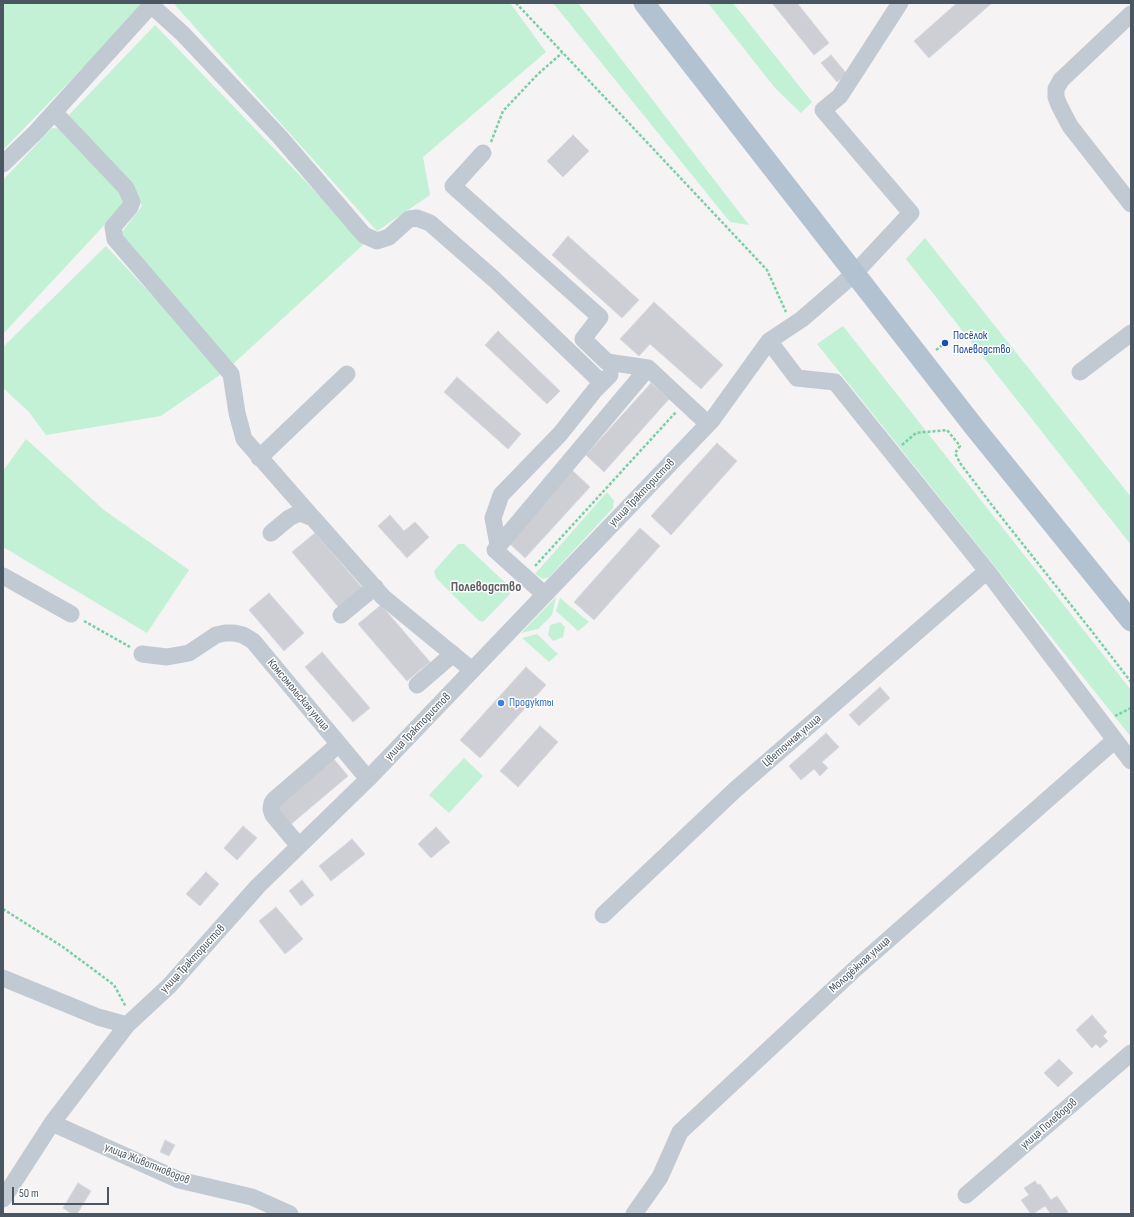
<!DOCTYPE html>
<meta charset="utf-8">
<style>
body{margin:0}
#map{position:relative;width:1134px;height:1217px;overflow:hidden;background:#f5f3f3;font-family:"Sofia Sans Condensed",sans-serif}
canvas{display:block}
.frame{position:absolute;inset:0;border:4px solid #4a5661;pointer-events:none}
.scale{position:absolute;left:12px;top:1187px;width:97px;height:18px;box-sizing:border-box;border:2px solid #4a5661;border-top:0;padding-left:5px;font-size:12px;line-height:14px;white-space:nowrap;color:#4a5661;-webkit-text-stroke:3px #fff;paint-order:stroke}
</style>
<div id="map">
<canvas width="1134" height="1217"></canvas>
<div class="frame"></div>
<div class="scale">50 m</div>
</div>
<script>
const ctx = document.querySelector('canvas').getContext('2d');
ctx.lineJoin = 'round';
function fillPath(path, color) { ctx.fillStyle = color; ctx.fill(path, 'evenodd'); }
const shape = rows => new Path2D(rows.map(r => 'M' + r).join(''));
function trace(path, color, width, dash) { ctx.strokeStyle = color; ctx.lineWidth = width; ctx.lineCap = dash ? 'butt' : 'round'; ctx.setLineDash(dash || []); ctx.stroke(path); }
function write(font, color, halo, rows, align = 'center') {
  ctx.font = font + ' "Sofia Sans Condensed",sans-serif'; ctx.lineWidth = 3; ctx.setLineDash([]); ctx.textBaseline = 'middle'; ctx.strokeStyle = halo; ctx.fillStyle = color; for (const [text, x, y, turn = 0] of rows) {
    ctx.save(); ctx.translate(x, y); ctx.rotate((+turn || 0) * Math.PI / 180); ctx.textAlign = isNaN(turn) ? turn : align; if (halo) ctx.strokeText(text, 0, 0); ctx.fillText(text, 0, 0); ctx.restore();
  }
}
fillPath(shape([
 [3,3,146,3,3,150],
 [176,3,510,3,546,52,423,157,430,195,377,231,175,5],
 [553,3,578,3,749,225,730,222],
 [708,3,733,3,812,102,801,113,775,88],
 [155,25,365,243,233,364,119,236,142,206,130,181,68,116],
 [52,128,62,129,122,192,123,205,3,334,3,180],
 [925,238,1131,497,1131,545,906,259],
 [106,246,224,372,161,416,46,435,29,412,3,388,3,347],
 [843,326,1131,690,1131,737,817,344],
 [26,439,104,510,189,570,147,633,3,547,3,471],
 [607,492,614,501,613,508,549,577,543,579,535,574],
 [458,544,464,544,510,587,510,594,483,622,478,620,436,578,434,571],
 [556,597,552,615,538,629,521,633],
 [560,598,589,622,578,631,556,611],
 [560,622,565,627,563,637,553,641,548,635,550,625],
 [537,634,558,654,549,662,522,638],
 [464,758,483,776,449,813,429,795]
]), '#c3f1d5');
const building = shape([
 [772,3,797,3,829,43,814,55,772,3],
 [957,3,992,3,929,58,914,41,957,3],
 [831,55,847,74,837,82,821,63,831,55],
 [573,135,589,151,563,177,547,161,573,135],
 [568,236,639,300,622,318,552,255,568,236],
 [654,302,723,365,701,389,650,344,639,356,620,339,654,302],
 [498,331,560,391,547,404,485,345,498,331],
 [457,377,521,434,508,449,444,392,457,377],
 [651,383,669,399,604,472,586,455,651,383],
 [717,443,737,461,671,535,651,516,717,443],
 [572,470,590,487,525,558,507,541,572,470],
 [390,515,404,531,415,522,429,537,407,558,378,526,390,515],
 [640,528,660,546,594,620,574,602,640,528],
 [315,533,364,590,341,610,292,552,315,533],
 [269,593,304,633,284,651,249,610,269,593],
 [381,605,430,662,407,681,358,624,381,605],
 [322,652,370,708,353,722,305,667,322,652],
 [526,667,546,685,480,758,460,740,526,667],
 [880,687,890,698,859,726,849,715,880,687],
 [540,726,558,742,518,787,500,771,540,726],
 [826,733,839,747,822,762,828,768,820,776,814,769,801,780,789,766,826,733],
 [333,758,348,776,290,825,275,807,333,758],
 [243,826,257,838,237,860,224,848,243,826],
 [436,827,450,842,431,858,418,844,436,827],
 [352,839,365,854,331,881,319,866,352,839],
 [206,872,219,884,200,906,186,894,206,872],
 [302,880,314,895,301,906,289,891,302,880],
 [276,907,303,939,285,954,259,921,276,907],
 [1092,1015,1107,1032,1103,1036,1108,1041,1100,1048,1096,1044,1092,1048,1076,1030,1092,1015],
 [1059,1059,1073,1073,1058,1087,1044,1073,1059,1059],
 [165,1140,175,1145,169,1156,160,1152,165,1140],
 [1035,1181,1038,1185,1040,1184,1051,1200,1057,1196,1068,1212,1064,1214,1051,1214,1045,1206,1033,1214,1031,1214,1021,1200,1029,1195,1024,1188,1035,1181],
 [78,1183,91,1191,77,1214,72,1214,63,1208,78,1183]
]);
fillPath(building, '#cdcfd5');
trace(building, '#d7d9de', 1);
trace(shape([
 [516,3,767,270,786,312],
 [491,142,503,111,538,74,562,53],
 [936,350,945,343],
 [902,445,916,433,947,430,960,446,955,453,960,463,991,504,1094,634,1131,682],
 [535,566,676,412],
 [84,621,130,647],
 [1115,716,1131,708],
 [3,909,63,947,114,985,126,1007]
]), '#7ad0a6', 2.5, [3, 2]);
trace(shape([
 [151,5,183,34,280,137,364,235,377,241,389,237,409,219,417,218,430,223,495,280,602,383],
 [1131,14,1061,80,1056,89,1056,97,1059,105,1070,126,1131,204],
 [54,112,126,188,132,202,130,207,113,227,115,239,231,374,237,413,244,439,313,518],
 [483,153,453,186,600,317,583,339,607,362,648,368],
 [3,164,36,132,153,3],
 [769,341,797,378,835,382,987,571,1131,761],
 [1080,372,1131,333],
 [259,458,347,374],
 [271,533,289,518,297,514,303,514,313,518,383,597,472,670],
 [498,545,493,518,501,495,560,434,595,390,610,375],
 [3,576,71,614],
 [544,594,495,550,648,368,708,424],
 [341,615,375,587],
 [142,654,167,657,189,653,216,635,225,633,234,633,243,635,253,641,368,779],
 [417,685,453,654],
 [299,846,273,815,271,809,272,803,274,800,339,744],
 [603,915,736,789,987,571],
 [3,978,98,1017,127,1025],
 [52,1123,179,1180,252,1197,290,1214],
 [966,1195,1131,1053],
 [3,1199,52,1123,127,1025,169,986,258,886,368,779,712,420,769,341,802,319,854,274,911,213,823,110,840,96,900,3],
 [634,1214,660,1177,680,1132,855,969,1115,740]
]), '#c1cad2', 17);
trace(shape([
 [644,3,975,428,1131,621]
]), '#b3c2d1', 21);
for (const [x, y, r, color] of [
 [945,343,4,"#1a4fb4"],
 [501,703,4,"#3f7fe0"]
]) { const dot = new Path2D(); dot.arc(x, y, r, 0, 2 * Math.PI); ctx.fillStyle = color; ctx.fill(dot); trace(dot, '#fff', 1.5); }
write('12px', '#164399', '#fff', [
 ["Посёлок",953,336],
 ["Полеводство",953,350]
], 'left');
write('12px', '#4a5661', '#fff', [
 ["улица Трактористов",642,493,-46],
 ["Комсомольская улица",298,695,50],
 ["улица Трактористов",418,727,-46],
 ["Цветочная улица",792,741,-41],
 ["улица Трактористов",193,959,-47],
 ["Молодёжная улица",860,965,-42],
 ["улица Полеводов",1049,1124,-41],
 ["улица Животноводов",147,1164,22]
]);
write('12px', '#366cbe', '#fff', [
 ["Продукты",509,703]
], 'left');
write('bold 14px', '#5f6368', '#fff', [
 ["Полеводство",486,587]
]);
</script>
